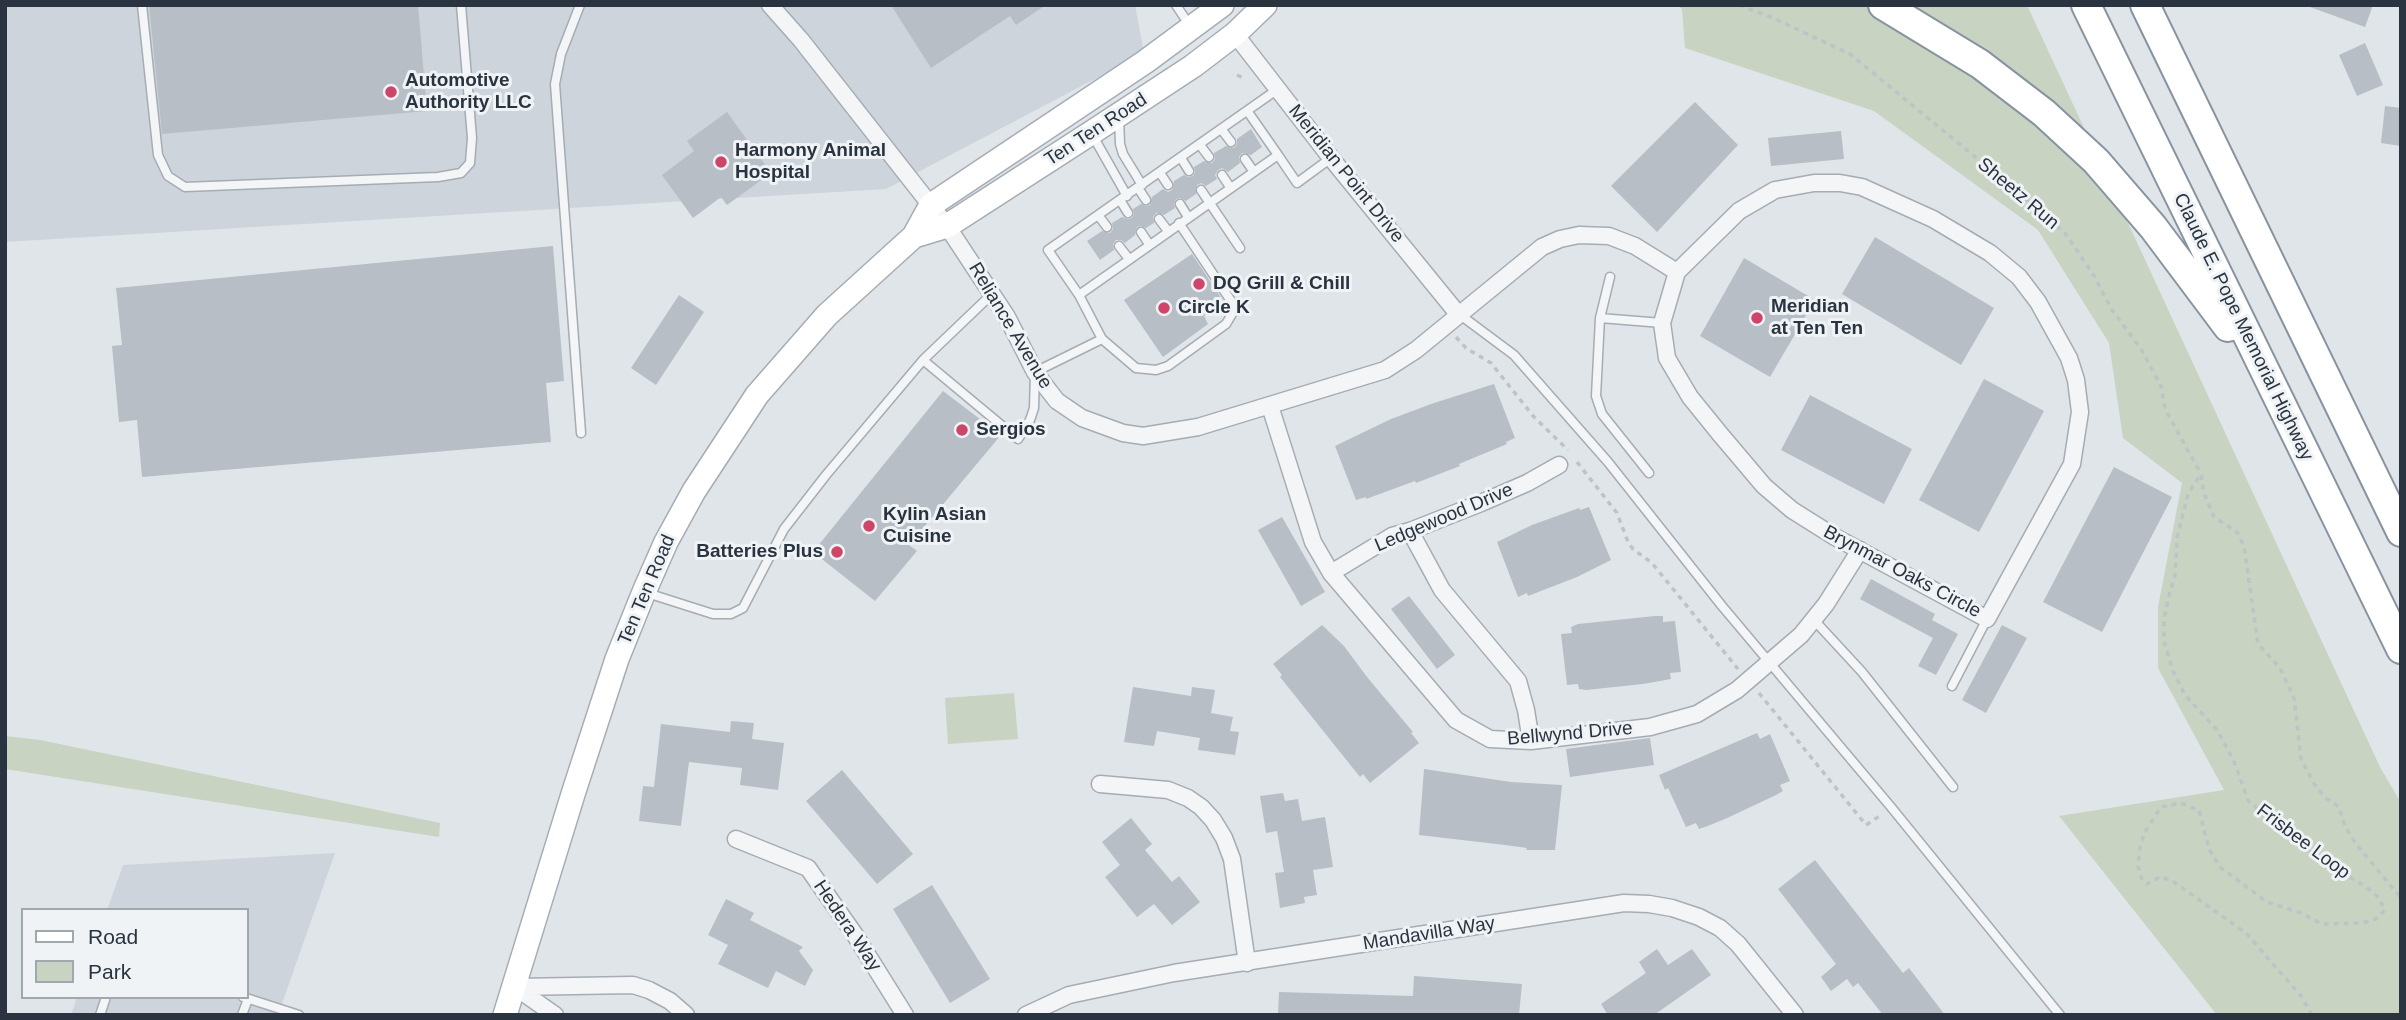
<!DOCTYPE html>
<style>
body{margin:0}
#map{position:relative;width:2406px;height:1020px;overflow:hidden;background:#e0e5e9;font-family:Arial,sans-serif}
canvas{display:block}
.frame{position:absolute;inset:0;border:7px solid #293440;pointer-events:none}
.legend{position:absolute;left:21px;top:908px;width:228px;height:91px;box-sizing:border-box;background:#f0f3f6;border:2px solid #a0a7ad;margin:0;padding:9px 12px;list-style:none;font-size:21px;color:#293440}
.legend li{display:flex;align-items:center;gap:14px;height:35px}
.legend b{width:35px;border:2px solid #a0a7ad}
</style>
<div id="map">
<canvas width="2406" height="1020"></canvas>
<div class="frame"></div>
<ul class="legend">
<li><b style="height:9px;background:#fff"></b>Road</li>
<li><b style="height:19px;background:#c8d3c1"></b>Park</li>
</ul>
</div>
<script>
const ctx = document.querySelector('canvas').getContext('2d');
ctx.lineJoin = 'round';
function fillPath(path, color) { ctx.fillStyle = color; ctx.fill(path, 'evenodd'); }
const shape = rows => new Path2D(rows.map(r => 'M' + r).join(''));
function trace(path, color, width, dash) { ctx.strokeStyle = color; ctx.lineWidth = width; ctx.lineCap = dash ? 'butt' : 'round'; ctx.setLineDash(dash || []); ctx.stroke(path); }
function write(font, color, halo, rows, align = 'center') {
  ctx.font = font + ' Arial,sans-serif'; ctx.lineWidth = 6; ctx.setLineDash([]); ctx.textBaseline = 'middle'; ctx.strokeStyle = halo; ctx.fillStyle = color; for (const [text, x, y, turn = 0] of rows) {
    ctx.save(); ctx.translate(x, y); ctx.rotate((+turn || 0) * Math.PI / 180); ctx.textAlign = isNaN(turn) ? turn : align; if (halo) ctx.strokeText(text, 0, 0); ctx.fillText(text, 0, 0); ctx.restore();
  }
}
fillPath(shape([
 [5,5,1135,5,1144,53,886,189,5,242],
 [335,853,278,1015,71,1015,77,997,247,997,247,910,107,910,123,865]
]), '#ced4db');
fillPath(shape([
 [1677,5,2027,5,2380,767,2401,803,2401,1015,2217,1015,2059,816,2224,790,2158,668,2158,607,2182,483,2123,438,2109,343,2038,230,1874,111,1685,48,1682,9],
 [1014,693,1018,739,948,744,945,698],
 [5,736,40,740,440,823,439,837,5,769]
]), '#c8d3c1');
fillPath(shape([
 [149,5,418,5,427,111,162,134],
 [891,5,1046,5,1016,25,1010,16,931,68],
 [2310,5,2373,5,2365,27,2310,7],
 [2365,43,2383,85,2357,96,2339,55],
 [1695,102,1738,145,1657,232,1611,186],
 [2385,106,2401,108,2401,146,2381,143],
 [727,112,771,173,727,205,721,197,693,218,662,175,694,151,687,141],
 [1251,129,1262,147,1251,155,1242,153,1239,157,1240,163,1228,172,1222,168,1218,170,1215,175,1217,179,1206,186,1201,183,1197,185,1196,194,1186,201,1180,198,1176,199,1174,204,1175,208,1164,215,1156,213,1153,217,1154,223,1146,228,1141,226,1137,227,1135,235,1125,243,1121,240,1116,240,1113,244,1114,250,1100,260,1087,241,1102,231,1110,233,1113,229,1112,223,1122,217,1128,219,1132,218,1134,214,1133,209,1141,204,1146,206,1150,205,1152,197,1163,189,1168,192,1172,190,1174,181,1184,175,1188,177,1193,176,1195,172,1194,167,1204,161,1212,163,1215,159,1214,153,1226,146,1234,148,1237,144,1237,139],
 [1841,131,1844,159,1771,166,1768,138],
 [1875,237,1994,308,1961,365,1842,294],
 [553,246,564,381,546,383,551,442,142,477,137,420,119,422,112,346,122,345,116,288],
 [1192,254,1224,302,1204,316,1208,324,1163,357,1124,300],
 [1744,258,1815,300,1770,377,1700,336],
 [679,295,704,312,656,385,631,368],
 [1984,379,2044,411,1979,532,1919,500],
 [1494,384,1515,438,1506,442,1507,444,1459,464,1460,466,1416,483,1415,481,1366,499,1366,497,1356,500,1335,446,1391,419,1434,403],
 [943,391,1001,435,909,545,917,551,875,601,813,552],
 [1810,395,1912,449,1884,504,1781,450],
 [2114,467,2172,497,2102,632,2043,602],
 [1589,507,1611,560,1577,577,1528,596,1527,593,1518,597,1497,542,1532,525,1579,508,1580,510],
 [1282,517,1325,592,1301,606,1258,530],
 [1871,579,1935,614,1932,620,1958,634,1936,675,1918,666,1933,638,1860,599],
 [1409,596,1455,655,1437,669,1391,609],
 [1655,616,1663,616,1663,622,1675,621,1681,672,1670,673,1671,679,1643,684,1586,690,1579,689,1578,684,1567,685,1561,634,1572,633,1571,627,1578,624],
 [1322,625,1344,646,1367,677,1413,732,1411,733,1419,743,1370,783,1363,774,1360,777,1280,677,1282,675,1273,664],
 [2002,625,2027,638,1986,713,1962,700],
 [1133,687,1191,696,1192,687,1215,690,1211,713,1233,717,1230,731,1239,732,1235,755,1198,750,1200,738,1157,731,1154,746,1124,742],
 [731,721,754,723,752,739,784,743,778,790,740,785,742,768,689,762,681,826,639,821,643,786,654,787,661,724,730,732],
 [1757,733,1760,739,1770,734,1790,781,1780,785,1783,791,1776,795,1725,819,1705,827,1699,829,1696,823,1686,827,1668,788,1665,790,1659,775],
 [1650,738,1654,765,1570,777,1566,749],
 [1424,769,1511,782,1562,785,1555,850,1526,850,1527,848,1505,845,1419,835],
 [842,770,913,854,877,884,806,801],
 [1283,793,1285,801,1298,799,1302,821,1325,817,1333,867,1313,870,1317,895,1304,897,1305,903,1280,908,1275,873,1284,872,1277,831,1266,833,1260,796],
 [1131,818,1152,844,1145,850,1172,882,1179,876,1200,902,1172,925,1154,904,1137,917,1105,877,1120,865,1102,842],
 [1815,860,1903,973,1909,968,1945,1015,1883,1015,1858,983,1853,987,1847,979,1831,991,1821,977,1836,964,1778,889],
 [932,885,990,979,950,1003,893,909],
 [726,899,754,913,750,920,803,947,799,951,813,970,805,986,776,971,768,988,718,964,728,945,708,935],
 [1657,949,1668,965,1692,949,1711,975,1654,1015,1608,1015,1601,1004,1646,973,1639,962],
 [1414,976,1522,984,1519,1015,1278,1015,1279,992,1413,996]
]), '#b7bec6');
const service = shape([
 [142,5,158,155,168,176,185,187,438,177,461,173,470,163,472,138,461,5],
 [580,5,561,54,555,84,581,433],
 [1176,5,1190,26],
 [1119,117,1120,144,1123,154,1142,185],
 [1222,130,1231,142],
 [1093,136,1127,196],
 [1200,145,1209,157],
 [1278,155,1297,183,1331,158],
 [1181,158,1189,171],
 [1245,159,1254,172],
 [1160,173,1168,185],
 [1222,175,1230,187],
 [1138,188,1146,200],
 [1201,190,1240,248],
 [1120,200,1128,213],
 [1180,204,1188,217],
 [1098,215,1107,227],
 [1159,219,1168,231],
 [1179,223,1231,301,1232,314,1226,324,1168,366,1156,370,1136,368,1102,339,1079,295,1048,250,1278,89],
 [1141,232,1149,244],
 [1119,246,1129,259],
 [1610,277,1600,318,1596,396,1602,414,1649,473],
 [1079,295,1278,155,1248,112],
 [1459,314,1514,355,1608,462,1722,606,1891,807,2060,1015],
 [1600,318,1662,323],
 [923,360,1018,439,1030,420,1034,408,1035,372,1102,339],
 [647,593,713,614,731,614,743,608,784,529,826,475,923,360,992,294],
 [1814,620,1862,672,1953,787],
 [1952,686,1987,619],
 [243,997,299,1015],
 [100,1015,106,997],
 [242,1015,248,999]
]);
const minor = shape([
 [770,5,801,40,947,226,1007,317,1035,372,1046,387,1057,401,1082,418,1123,433,1143,436,1198,427,1385,370,1416,350,1542,247,1560,239,1579,235,1609,236,1635,246,1677,272],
 [1235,34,1331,158,1458,314],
 [1814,183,1840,183,1862,187,1933,219,1990,253,2019,277,2038,302,2069,358,2076,380,2080,412,2072,464,1987,619,1835,537,1792,510,1764,486,1720,434,1690,397,1667,358,1662,323,1677,272,1739,211,1775,190,1814,183],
 [1270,406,1313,542,1331,573,1456,720,1490,739,1531,741,1650,727,1697,714,1737,690,1801,635,1826,604,1860,550],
 [1410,531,1442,590,1518,681,1526,710,1531,741],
 [1331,573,1392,536,1410,531,1481,503,1527,483,1559,465],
 [1100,784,1168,790,1188,798,1201,807,1213,820,1224,838,1232,859,1247,963],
 [736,839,808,868,855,935,905,1015],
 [515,987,633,985,649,990,670,1001,686,1015],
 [515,987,555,1015],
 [1026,1015,1069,995,1174,973,1624,903,1649,904,1672,908,1699,917,1720,928,1738,944,1795,1015]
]);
const secondary = shape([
 [914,236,947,226,1091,133,1193,66,1235,34,1265,5],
 [505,1015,574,791,617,659,644,592,666,542,694,491,757,395,827,315,914,236,931,205,1145,62,1222,5]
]);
const motorway = shape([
 [1883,5,1980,64,2044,113,2096,161,2153,227,2228,327],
 [2086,5,2401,649],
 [2145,5,2401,532]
]);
trace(service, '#a5acb3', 11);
trace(minor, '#a5acb3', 19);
trace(secondary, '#a5acb3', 26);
trace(motorway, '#8794a0', 32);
trace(shape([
 [1739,5,1773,18,1850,54,2030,202,2065,233,2093,274,2112,310,2141,349,2161,386,2165,409,2201,474],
 [1237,75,1246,79],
 [1456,337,1466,348,1491,363,1534,417,1568,450],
 [1577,462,1617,513,1628,542,1633,549,1652,563,1738,669],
 [1759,693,1866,825,1881,815],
 [2312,1015,2301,996,2246,933,2171,880,2160,877,2147,884,2142,880,2138,866,2140,846,2145,832,2161,807,2181,803,2199,810,2209,849,2220,867,2267,902,2301,913,2322,924,2362,923,2376,919,2385,910,2378,897,2365,886,2327,864,2280,830,2248,800,2233,759,2217,730,2185,695,2173,671,2164,641,2164,620,2168,599,2175,576,2177,538,2188,494,2201,474,2204,493,2214,517,2237,532,2244,546,2258,644,2280,668,2294,698,2301,759,2316,787,2326,798,2339,807,2345,826,2356,844,2401,898]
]), '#bec3c7', 3.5, [5, 5]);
trace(service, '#f3f5f7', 8);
trace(minor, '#f3f5f7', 16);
trace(secondary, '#fff', 23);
trace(motorway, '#fff', 28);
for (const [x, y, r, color] of [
 [391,92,7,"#ce456a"],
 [721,162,7,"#ce456a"],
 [1199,284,7,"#ce456a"],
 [1164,308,7,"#ce456a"],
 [1757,318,7,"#ce456a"],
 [962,430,7,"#ce456a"],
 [869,526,7,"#ce456a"],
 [837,552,7,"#ce456a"]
]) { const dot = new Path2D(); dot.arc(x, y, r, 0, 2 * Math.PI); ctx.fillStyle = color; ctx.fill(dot); trace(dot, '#f0f3f6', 2.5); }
write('bold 19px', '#293440', '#f0f3f6', [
 ["Automotive",405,81],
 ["Authority LLC",405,103],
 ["Harmony Animal",735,151],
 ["Hospital",735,173],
 ["DQ Grill & Chill",1213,284],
 ["Meridian",1771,307],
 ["at Ten Ten",1771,329],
 ["Circle K",1178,308],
 ["Sergios",976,430],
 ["Kylin Asian",883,515],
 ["Cuisine",883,537],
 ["Batteries Plus",823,552,"right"]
], 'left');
write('19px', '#293440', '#f0f3f6', [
 ["Ten Ten Road",1096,130,-33],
 ["Meridian Point Drive",1346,174,51],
 ["Sheetz Run",2018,194,40],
 ["Reliance Avenue",1010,326,59],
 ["Claude E. Pope Memorial Highway",2243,327,64],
 ["Ledgewood Drive",1444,518,-23],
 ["Brynmar Oaks Circle",1902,572,28],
 ["Ten Ten Road",647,590,-67],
 ["Bellwynd Drive",1570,734,-5],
 ["Frisbee Loop",2303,842,37],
 ["Hedera Way",847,926,56],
 ["Mandavilla Way",1429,934,-9]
]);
</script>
